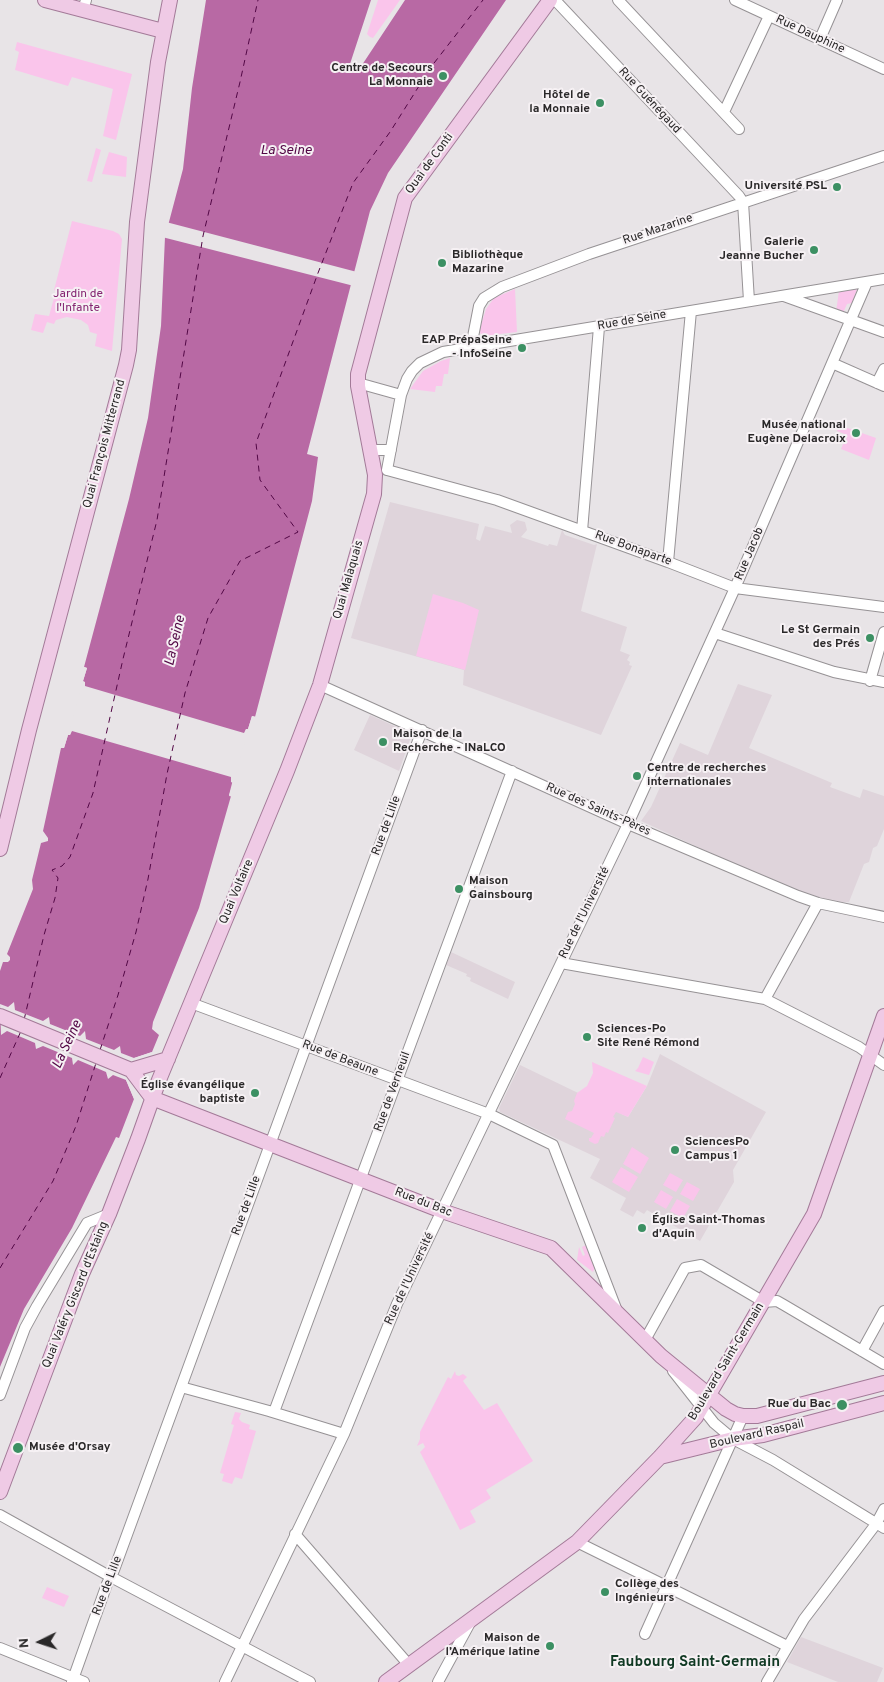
<!DOCTYPE html>
<meta charset="utf-8">
<style>
body{margin:0}
#map{position:relative;width:884px;height:1682px;overflow:hidden;background:#e8e4e7;font-family:Overpass,sans-serif}
canvas{display:block}
.north{position:absolute;left:15px;top:1617px;width:50px;height:50px;-webkit-text-stroke:4px #f6f1f4;paint-order:stroke;rotate:266deg;font-size:14px;font-weight:700;line-height:20px;text-align:center;color:#2a2829}
.north::after{content:'';display:block;margin:auto;width:18px;height:22px;background:#2a2829;clip-path:polygon(50% 0,100% 100%,50% 72%,0 100%)}
</style>
<div id="map">
<canvas width="884" height="1682"></canvas>
<div class="north">N</div>
</div>
<script>
const ctx = document.querySelector('canvas').getContext('2d');
ctx.lineJoin = 'round';
function fillPath(path, color) { ctx.fillStyle = color; ctx.fill(path, 'evenodd'); }
const shape = rows => new Path2D(rows.map(r => 'M' + r).join(''));
function trace(path, color, width, dash) { ctx.strokeStyle = color; ctx.lineWidth = width; ctx.lineCap = dash ? 'butt' : 'round'; ctx.setLineDash(dash || []); ctx.stroke(path); }
function write(font, color, halo, rows, align = 'center') {
  ctx.font = font + ' Overpass,sans-serif'; ctx.lineWidth = 4; ctx.setLineDash([]); ctx.textBaseline = 'middle'; ctx.strokeStyle = halo; ctx.fillStyle = color; for (const [text, x, y, turn = 0] of rows) {
    ctx.save(); ctx.translate(x, y); ctx.rotate((+turn || 0) * Math.PI / 180); ctx.textAlign = isNaN(turn) ? turn : align; if (halo) ctx.strokeText(text, 0, 0); ctx.fillText(text, 0, 0); ctx.restore();
  }
}
fillPath(shape([
 [390,502,479,524,476,539,480,541,485,526,512,533,510,525,517,520,525,522,527,530,521,537,548,546,549,544,557,546,562,530,565,535,594,545,597,544,581,611,627,627,620,651,630,655,627,660,630,662,629,665,632,666,601,735,463,685,464,670,351,638],
 [738,684,772,695,749,748,832,783,830,787,860,798,863,789,884,796,884,829,877,846,873,848,869,862,864,864,849,902,838,902,807,894,750,871,641,821,651,807,680,743,708,755],
 [370,715,412,734,399,771,354,750],
 [451,952,515,982,508,999,470,981,471,978,466,976,467,974,446,965],
 [660,1054,766,1112,733,1170,734,1182,700,1241,647,1210,644,1214,637,1210,633,1217,620,1210,626,1198,590,1178,600,1159,500,1112,499,1108,520,1065,628,1117,647,1086],
 [801,1637,883,1668,877,1682,838,1682,787,1662]
]), '#dfd4db');
fillPath(shape([
 [378,0,400,0,373,38,370,37,367,34],
 [17,42,132,74,116,140,103,136,113,89,72,77,68,86,15,70,19,52,15,50],
 [96,148,101,150,92,182,87,181],
 [109,152,127,157,126,177,102,174],
 [72,221,113,231,119,234,122,239,112,351,95,346,97,334,90,332,88,325,81,320,67,317,63,318,56,320,54,324,47,322,43,333,31,330,35,314,49,316,56,291,54,290],
 [515,289,517,332,483,336,479,332,486,309,494,298],
 [857,289,852,303,847,304,843,313,836,312,839,291],
 [450,358,448,374,444,374,442,386,436,386,435,392,410,389,423,371,441,361],
 [839,425,876,438,869,460,841,449,847,435,837,431],
 [433,594,463,603,479,610,465,670,416,656],
 [643,1057,654,1062,649,1075,635,1071,638,1068],
 [592,1062,647,1086,628,1117,616,1112,613,1117,615,1118,608,1133,606,1132,604,1137,601,1136,598,1143,595,1144,589,1141,589,1138,591,1138,594,1133,565,1119,568,1112,572,1111,575,1104,574,1101,577,1093,587,1086,593,1073],
 [632,1147,649,1158,640,1174,623,1164],
 [621,1167,638,1177,629,1192,612,1182],
 [670,1173,683,1180,676,1192,663,1185],
 [687,1182,700,1189,693,1201,680,1194],
 [661,1190,673,1197,666,1209,654,1202],
 [677,1199,690,1206,683,1218,670,1211],
 [586,1245,595,1267,593,1272,577,1260,579,1247,583,1256,585,1255,582,1247],
 [455,1371,456,1375,459,1376,463,1374,467,1377,463,1381,484,1410,497,1403,533,1461,486,1490,491,1498,470,1511,476,1522,460,1530,420,1452,425,1447,423,1443,417,1446,420,1439,420,1432,448,1377,451,1379],
 [235,1412,241,1413,239,1419,242,1422,250,1425,249,1429,256,1431,242,1479,235,1477,232,1484,222,1481,224,1474,220,1473,234,1425,231,1424],
 [47,1587,69,1596,64,1607,42,1598]
]), '#fac5eb');
fillPath(shape([
 [206,0,371,0,349,67,350,71,354,73,358,71,405,0,506,0,388,173,370,211,307,454,318,457,312,501,255,717,252,716,248,729,246,729,229,795,231,796,199,908,153,1022,152,1029,159,1035,152,1052,134,1058,126,1080,134,1099,119,1138,116,1137,72,1228,24,1309,0,1367,0,971,3,962,8,962,10,960,10,957,7,954,33,889,32,880,41,843,48,841,48,838,43,831,61,748,64,748,68,735,70,735,85,686,83,681,87,668,84,667,129,499,148,418,161,326,165,237,183,169,192,88]
]), '#b869a4');
fillPath(shape([
 [166,222,357,272,354,286,162,237],
 [82,666,87,668,83,681,85,682,85,686,220,726,244,733,246,729,248,729,252,716,257,717,254,719,250,730,247,734,234,780,235,782,232,794,234,797,229,796,233,783,231,782,231,777,72,731,70,735,68,735,64,748,59,746,62,745,65,734,70,730,82,686,81,681,84,670],
 [14,1002,15,1010,43,1021,49,1017,50,1024,80,1036,85,1031,86,1039,114,1050,120,1046,121,1053,134,1058,152,1052,151,1055,136,1060,128,1080,135,1096,134,1099,126,1080,113,1075,108,1079,106,1072,78,1060,73,1065,72,1058,43,1046,36,1049,35,1043,7,1031,1,1035,0,1004,8,1007]
]), '#e8e4e7');
trace(shape([
 [24,1020,44,935,55,898,58,878,52,870,62,866,70,857,93,793,123,659,157,520,203,236,240,82,258,0],
 [100,1050,118,995,136,932,148,879,167,774,185,693,208,618,240,561,298,532,260,480,256,443,318,273,353,183,390,132,431,67,483,0],
 [0,1078,21,1031],
 [0,1268,53,1181,76,1126,96,1063]
]), '#520745', 1, [6, 5]);
const minor = shape([
 [555,0,739,196,743,202,749,301],
 [618,0,739,129],
 [735,0,884,69],
 [83,10,86,0],
 [820,39,837,0],
 [724,112,769,16],
 [784,296,884,332],
 [471,347,479,306,484,298,502,287,589,254,884,156],
 [832,363,884,386],
 [358,383,401,395],
 [877,383,884,369],
 [370,450,391,450],
 [387,470,401,395,407,379,412,371,420,363,443,352,884,279],
 [387,470,497,500,668,562,735,588,884,607],
 [582,531,599,327],
 [668,562,691,311],
 [715,633,834,672,884,682],
 [870,681,884,632],
 [320,685,628,824,798,896,818,903,884,917],
 [561,963,765,999,859,1047,884,1065],
 [765,999,818,903],
 [191,1003,489,1114,553,1145,617,1311],
 [645,1340,685,1268,701,1265,764,1302,777,1301,784,1305,884,1364],
 [862,1351,884,1311],
 [673,1371,714,1423,733,1439,773,1460,884,1528],
 [181,1387,269,1411,344,1434],
 [0,1395,25,1328,37,1306,87,1223,109,1214],
 [274,1412,512,771],
 [0,1515,111,1577,310,1682],
 [295,1534,409,1665],
 [577,1542,787,1646],
 [645,1634,743,1416],
 [0,1648,84,1682],
 [72,1682,107,1584,114,1570,422,730],
 [225,1682,344,1434,397,1304,628,824,735,588,867,282],
 [438,1682,471,1621],
 [767,1682,804,1619,876,1524,884,1509]
]);
const major = shape([
 [45,0,163,31],
 [0,849,29,730,126,365,129,350,137,222,158,62,170,0],
 [0,1016,131,1070,152,1098],
 [131,1070,168,1059],
 [152,1098,442,1211,551,1248,661,1356,726,1409,735,1414,743,1416,757,1416,884,1383],
 [660,1457,733,1439,763,1435,884,1403],
 [0,1492,82,1274,109,1214,138,1139,159,1080,287,771,320,685,374,494,375,475,358,386,358,374,405,198,550,0],
 [386,1682,577,1542,660,1457,696,1417,814,1214,884,1016]
]);
trace(minor, '#969295', 12);
trace(major, '#a37a98', 16);
trace(minor, '#fff', 10);
trace(major, '#efcae5', 14);
for (const [x, y, r, color] of [
 [443,76,5,"#3c9063"],
 [600,103,5,"#3c9063"],
 [837,187,5,"#3c9063"],
 [814,250,5,"#3c9063"],
 [442,263,5,"#3c9063"],
 [522,348,5,"#3c9063"],
 [856,433,5,"#3c9063"],
 [870,638,5,"#3c9063"],
 [383,742,5,"#3c9063"],
 [637,776,5,"#3c9063"],
 [459,889,5,"#3c9063"],
 [587,1037,5,"#3c9063"],
 [255,1093,5,"#3c9063"],
 [675,1150,5,"#3c9063"],
 [642,1228,5,"#3c9063"],
 [842,1405,6,"#3c9063"],
 [18,1448,6,"#3c9063"],
 [605,1592,5,"#3c9063"],
 [550,1646,5,"#3c9063"]
]) { const dot = new Path2D(); dot.arc(x, y, r, 0, 2 * Math.PI); ctx.fillStyle = color; ctx.fill(dot); trace(dot, '#f6f1f4', 2); }
write('12px', '#2a2829', '#f6f1f4', [
 ["Rue Dauphine",810,35,25],
 ["Rue Guénégaud",649,101,47],
 ["Quai de Conti",430,164,-54],
 ["Rue Mazarine",658,230,-19],
 ["Rue de Seine",632,321,-10],
 ["Quai François Mitterrand",105,444,-75],
 ["Rue Bonaparte",633,549,20],
 ["Rue Jacob",750,554,-67],
 ["Quai Malaquais",349,580,-74],
 ["Rue des Saints-Pères",598,810,24],
 ["Rue de Lille",387,826,-70],
 ["Quai Voltaire",237,892,-67],
 ["Rue de l'Université",585,913,-64],
 ["Rue de Beaune",340,1059,21],
 ["Rue de Verneuil",393,1092,-70],
 ["Rue du Bac",423,1203,21],
 ["Rue de Lille",247,1206,-70],
 ["Rue de l'Université",410,1279,-65],
 ["Quai Valéry Giscard d'Estaing",76,1295,-68],
 ["Boulevard Saint-Germain",727,1362,-59],
 ["Boulevard Raspail",757,1435,-13],
 ["Rue de Lille",108,1586,-69]
]);
write('bold 12px', '#2a2829', '#f6f1f4', [
 ["Centre de Secours",433,69],
 ["La Monnaie",433,83],
 ["Hôtel de",590,96],
 ["la Monnaie",590,110],
 ["Université PSL",827,187],
 ["Galerie",804,243],
 ["Jeanne Bucher",804,257],
 ["Bibliothèque",452,256,"left"],
 ["Mazarine",452,270,"left"],
 ["EAP PrépaSeine",512,341],
 ["- InfoSeine",512,355],
 ["Musée national",846,426],
 ["Eugène Delacroix",846,440],
 ["Le St Germain",860,631],
 ["des Prés",860,645],
 ["Maison de la",393,735,"left"],
 ["Recherche - INaLCO",393,749,"left"],
 ["Centre de recherches",647,769,"left"],
 ["internationales",647,783,"left"],
 ["Maison",469,882,"left"],
 ["Gainsbourg",469,896,"left"],
 ["Sciences-Po",597,1030,"left"],
 ["Site René Rémond",597,1044,"left"],
 ["Église évangélique",245,1086],
 ["baptiste",245,1100],
 ["SciencesPo",685,1143,"left"],
 ["Campus 1",685,1157,"left"],
 ["Église Saint-Thomas",652,1221,"left"],
 ["d'Aquin",652,1235,"left"],
 ["Rue du Bac",831,1405],
 ["Musée d'Orsay",29,1448,"left"],
 ["Collège des",615,1585,"left"],
 ["Ingénieurs",615,1599,"left"],
 ["Maison de",540,1639],
 ["l’Amérique latine",540,1653]
], 'right');
write('12px', '#852672', '#f6f1f4', [
 ["Jardin de",78,295],
 ["l'Infante",78,309]
]);
write('italic 14px', '#520745', '#f6f1f4', [
 ["La Seine",286,151],
 ["La Seine",176,641,-77],
 ["La Seine",68,1045,-65]
]);
write('bold 15px', '#103923', '#f6f1f4', [
 ["Faubourg Saint-Germain",695,1663]
]);
</script>
